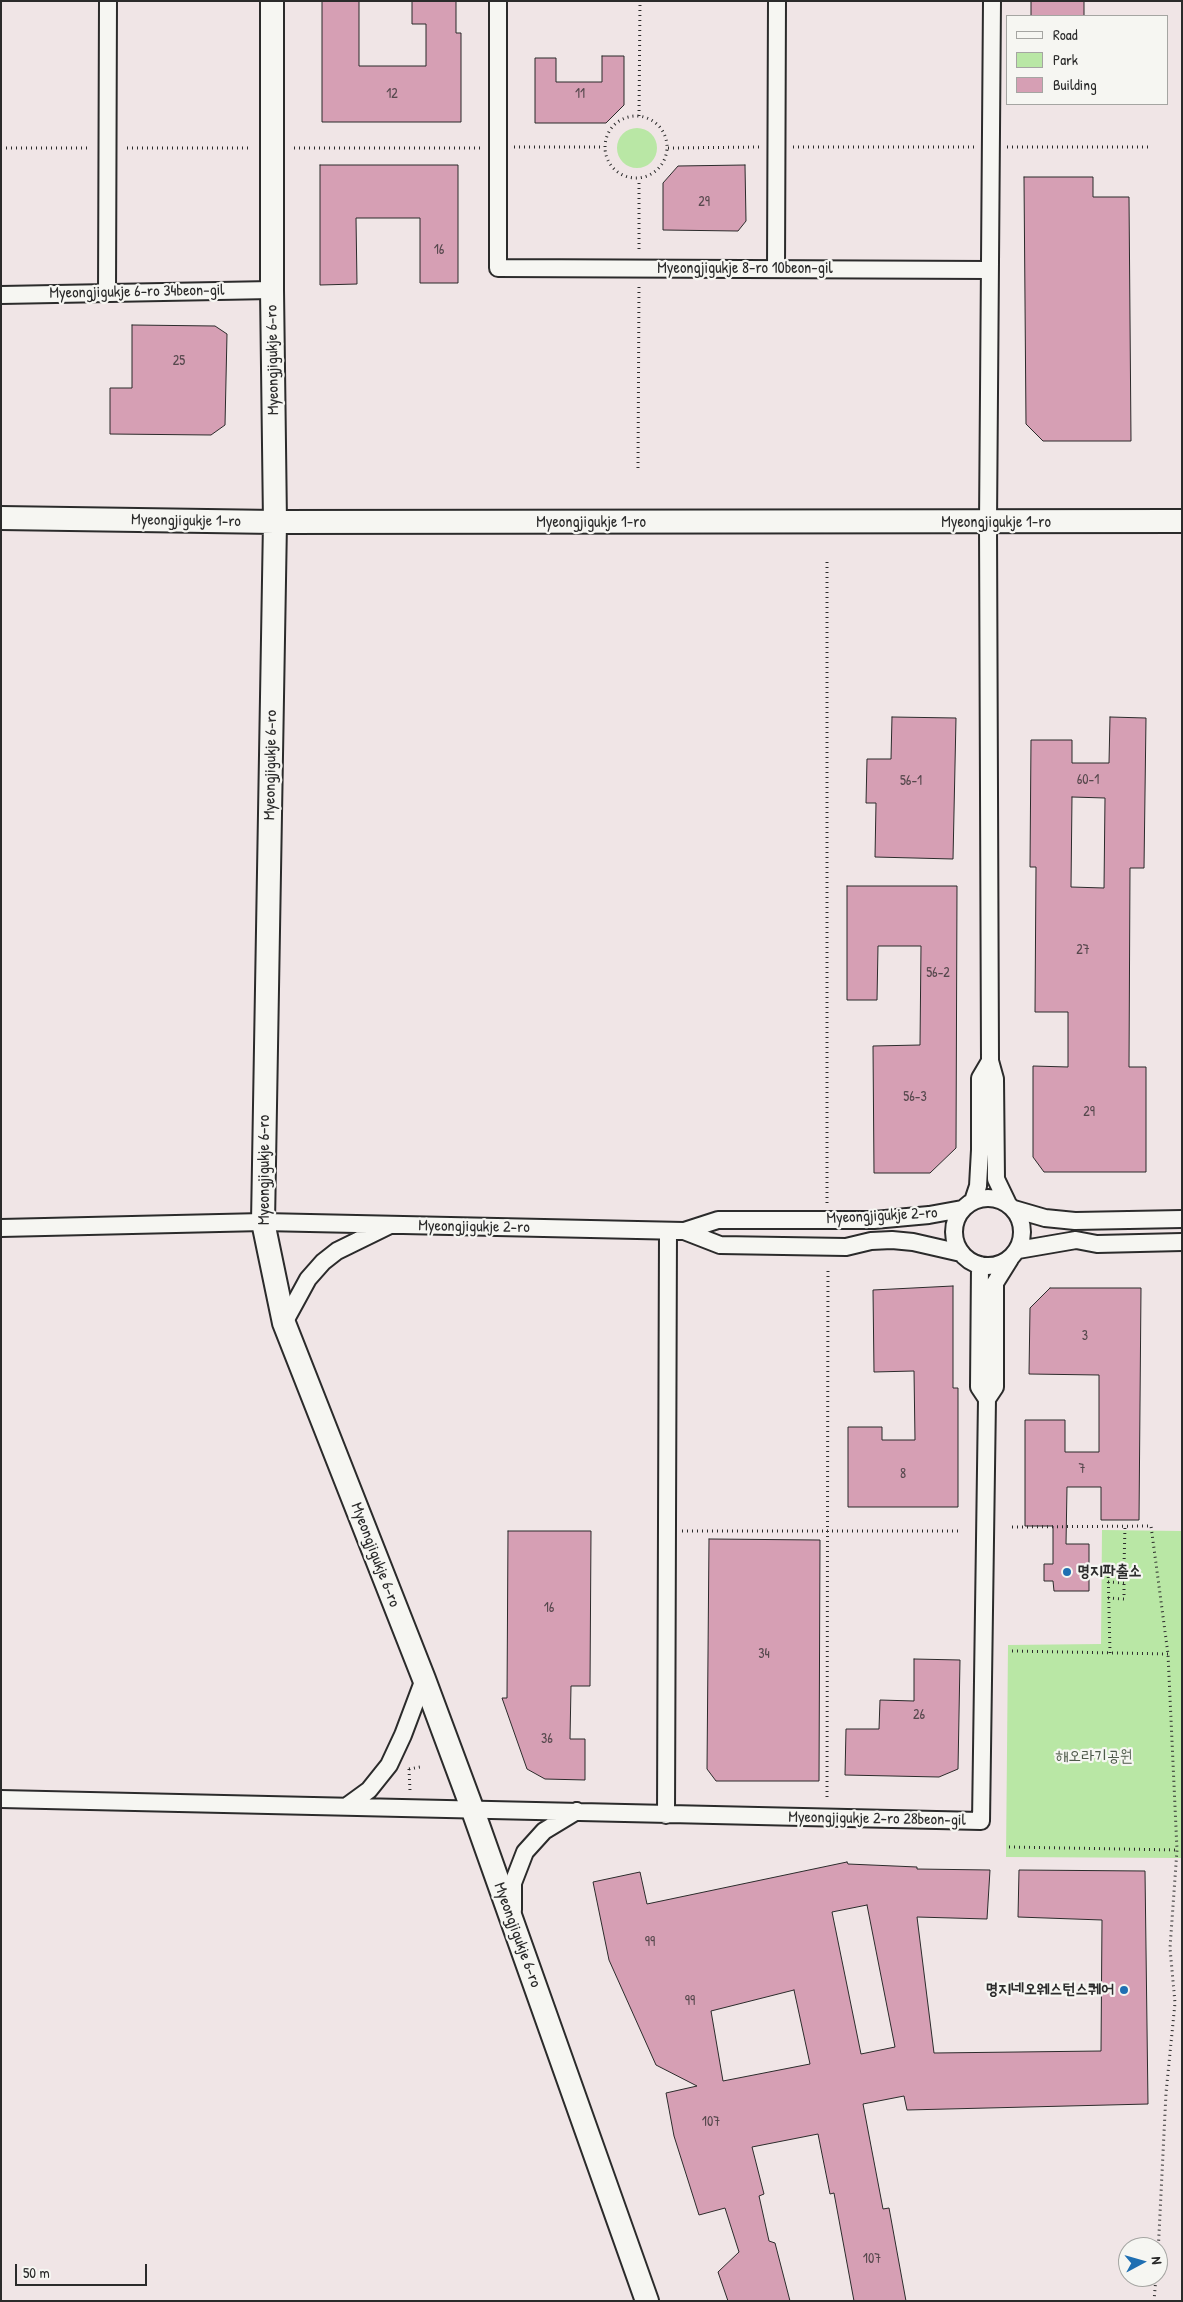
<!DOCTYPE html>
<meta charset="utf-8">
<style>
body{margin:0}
#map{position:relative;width:1183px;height:2302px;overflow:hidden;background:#f0e5e6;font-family:"Patrick Hand",sans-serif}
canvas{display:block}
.frame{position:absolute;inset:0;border:2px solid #2b2b2b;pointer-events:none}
.legend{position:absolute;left:1006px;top:15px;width:162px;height:90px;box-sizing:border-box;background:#f6f6f2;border:1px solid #a5a5a2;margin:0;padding:6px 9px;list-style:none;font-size:15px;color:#2b2b2b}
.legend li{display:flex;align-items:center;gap:10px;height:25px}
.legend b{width:25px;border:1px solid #a5a5a2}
.north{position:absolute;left:1118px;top:2237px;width:50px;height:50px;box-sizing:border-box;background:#f6f6f2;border:1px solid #a5a5a2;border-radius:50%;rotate:84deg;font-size:14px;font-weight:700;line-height:20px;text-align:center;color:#2b2b2b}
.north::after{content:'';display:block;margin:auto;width:18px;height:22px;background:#1f6fb2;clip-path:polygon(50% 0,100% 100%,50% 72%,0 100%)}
.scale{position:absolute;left:15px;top:2264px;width:132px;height:22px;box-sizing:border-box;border:2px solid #2b2b2b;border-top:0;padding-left:6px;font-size:15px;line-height:18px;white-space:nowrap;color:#2b2b2b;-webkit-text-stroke:4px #f6f6f2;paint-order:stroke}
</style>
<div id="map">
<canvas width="1183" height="2302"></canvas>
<div class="frame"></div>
<ul class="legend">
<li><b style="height:6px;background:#f6f6f2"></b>Road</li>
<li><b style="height:14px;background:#b9e7a5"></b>Park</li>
<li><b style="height:14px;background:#d69fb4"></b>Building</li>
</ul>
<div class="north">N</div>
<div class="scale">50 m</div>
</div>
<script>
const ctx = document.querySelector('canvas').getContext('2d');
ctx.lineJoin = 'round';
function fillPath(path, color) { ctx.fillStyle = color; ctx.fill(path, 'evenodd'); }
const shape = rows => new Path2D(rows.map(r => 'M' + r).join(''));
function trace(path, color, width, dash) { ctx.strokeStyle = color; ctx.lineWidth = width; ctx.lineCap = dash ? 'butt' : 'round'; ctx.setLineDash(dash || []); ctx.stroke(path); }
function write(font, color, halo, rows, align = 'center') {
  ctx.font = font + ' "Patrick Hand","Poor Story",sans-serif'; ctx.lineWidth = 4.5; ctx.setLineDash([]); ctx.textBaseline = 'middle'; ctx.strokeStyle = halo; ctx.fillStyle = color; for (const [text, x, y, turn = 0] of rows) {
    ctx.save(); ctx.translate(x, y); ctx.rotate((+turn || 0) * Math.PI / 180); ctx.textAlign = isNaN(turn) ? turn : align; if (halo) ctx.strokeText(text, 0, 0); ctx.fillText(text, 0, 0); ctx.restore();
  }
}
fillPath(shape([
 '617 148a20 20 0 1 1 40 0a20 20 0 1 1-40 0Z',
 [1102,1530,1182,1531,1182,1858,1006,1857,1008,1645,1101,1644]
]), '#b9e7a5');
const building = shape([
 [322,1,359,1,359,66,426,66,426,24,412,24,412,1,456,1,456,33,461,33,461,122,322,122,322,1],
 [1031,1,1084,1,1084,16,1031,16,1031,1],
 [602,56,624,56,624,105,606,123,535,123,535,58,556,58,556,82,602,82,602,56],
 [320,165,458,165,458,283,420,283,420,218,356,218,357,284,320,285,320,165],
 [745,165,746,221,738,231,663,230,663,183,678,166,745,165],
 [1024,177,1093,177,1093,197,1129,197,1131,441,1043,441,1026,424,1024,177],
 [132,325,215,326,227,334,225,425,211,435,110,434,110,388,132,388,132,325],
 [892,717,956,718,953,859,875,857,876,803,866,803,867,759,891,759,892,717],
 [1110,717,1146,718,1144,868,1130,868,1129,1067,1146,1067,1146,1172,1044,1172,1033,1157,1033,1066,1068,1067,1068,1012,1035,1012,1036,867,1030,867,1031,740,1072,740,1072,763,1109,763,1110,717],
 [1072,797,1105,798,1104,888,1071,887,1072,797],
 [847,886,957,886,956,1148,930,1173,874,1173,873,1046,920,1045,921,946,878,946,877,1000,847,1000,847,886],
 [953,1286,953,1388,958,1388,958,1507,848,1507,848,1427,882,1427,882,1440,915,1440,914,1371,874,1372,873,1290,953,1286],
 [1050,1288,1141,1288,1139,1520,1101,1520,1101,1487,1067,1487,1066,1544,1089,1544,1089,1591,1054,1591,1053,1581,1044,1581,1044,1564,1053,1564,1053,1526,1025,1526,1025,1420,1065,1420,1065,1452,1099,1452,1099,1375,1029,1374,1030,1308,1050,1288],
 [508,1531,591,1531,590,1686,571,1686,570,1739,585,1739,585,1780,545,1779,527,1769,502,1698,507,1698,508,1531],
 [709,1539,820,1540,819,1781,716,1781,707,1769,709,1539],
 [914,1659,960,1660,958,1769,939,1777,845,1775,846,1729,879,1729,880,1700,914,1701,914,1659],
 [847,1862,848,1864,917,1867,917,1869,990,1870,987,1919,917,1917,934,2053,1101,2051,1102,1920,1018,1917,1019,1870,1145,1871,1148,2104,907,2110,904,2096,863,2104,883,2209,889,2208,906,2301,854,2301,834,2193,830,2194,818,2134,752,2147,764,2194,759,2196,769,2241,775,2243,790,2301,728,2301,718,2272,739,2252,725,2208,699,2215,674,2136,666,2093,697,2086,656,2065,609,1960,593,1882,640,1872,647,1904,847,1862],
 [867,1905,895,2047,861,2054,832,1912,867,1905],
 [794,1990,810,2064,723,2081,711,2011,794,1990]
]);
fillPath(building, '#d69fb4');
trace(building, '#2b2b2b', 1);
const street = shape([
 [498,1,498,268,990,270],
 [776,269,777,1],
 [107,293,108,1],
 [1,295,272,290],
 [990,1061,988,523,992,1],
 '954 1232a34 34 0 1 1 68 0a34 34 0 1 1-68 0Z',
 [973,1201,978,1186,980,1150,980,1078,990,1061,995,1079,996,1179,1008,1204],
 [1014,1209,1045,1218,1075,1221,1182,1219],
 [1,1228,263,1222,684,1231],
 [1018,1250,1076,1240,1097,1244,1182,1242],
 [961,1253,913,1242,892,1240,871,1241,846,1247,720,1245,684,1231,718,1220,874,1220,929,1215,962,1209],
 [980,1265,979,1387,987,1399,995,1387,995,1283,1010,1259],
 [284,1323,308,1279,323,1262,337,1251,388,1226],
 [1,1799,981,1821,987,1399],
 [347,1806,369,1790,389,1765,403,1735,424,1679],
 [666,1815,668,1231],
 [513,1910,513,1883,525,1852,544,1831,577,1811]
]);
const secondary = shape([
 [272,1,272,290,275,522,263,1222,284,1323,424,1679,472,1808,647,2301],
 [1,518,275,522,1182,521]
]);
trace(street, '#2b2b2b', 20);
trace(secondary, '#2b2b2b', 26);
trace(shape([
 '605 147a31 31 0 1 1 62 0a31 31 0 1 1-62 0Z',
 [639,116,640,1],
 [514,147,604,147],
 [793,147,976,147],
 [1007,147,1151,147],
 [1,148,91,148],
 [127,148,248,148],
 [294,148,482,148],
 [668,148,760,147],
 [639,249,639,179],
 [638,468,639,284],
 [827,1203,827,561],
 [1012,1527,1151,1526,1168,1654,1177,1850,1170,1948,1175,2003,1166,2093,1158,2254],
 [682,1531,959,1531],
 [1108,1582,1125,1583],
 [1108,1598,1124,1599,1124,1567],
 [1012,1651,1168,1654],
 [1110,1653,1108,1567,1124,1567,1125,1526],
 [409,1769,410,1791],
 [409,1769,420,1767],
 [827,1797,828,1268],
 [1009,1847,1177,1850],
 [1154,2301,1156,2277]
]), '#2b2b2b', 3, [1, 4]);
trace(street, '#f6f6f2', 16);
trace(secondary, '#f6f6f2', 22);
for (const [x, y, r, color] of [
 [1067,1572,5,"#1f6fb2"],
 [1124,1990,5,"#1f6fb2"]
]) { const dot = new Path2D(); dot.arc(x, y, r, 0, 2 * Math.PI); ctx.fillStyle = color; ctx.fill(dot); trace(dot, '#f6f6f2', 2); }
write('14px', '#56484d', null, [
 ["12",392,94],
 ["11",580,94],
 ["29",704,202],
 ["16",439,250],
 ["25",179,361],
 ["60-1",1088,780],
 ["56-1",911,781],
 ["27",1083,950],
 ["56-2",938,973],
 ["56-3",915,1097],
 ["29",1089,1112],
 ["3",1085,1336],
 ["7",1082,1469],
 ["8",903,1474],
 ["16",549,1608],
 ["34",764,1654],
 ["26",919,1715],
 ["36",547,1739],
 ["99",650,1942],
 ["99",690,2001],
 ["107",711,2122],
 ["107",872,2259]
]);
write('16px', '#2b2b2b', '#f6f6f2', [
 ["Myeongjigukje 8-ro 10beon-gil",745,269],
 ["Myeongjigukje 6-ro 34beon-gil",137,292,-1],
 ["Myeongjigukje 6-ro",273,360,-91],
 ["Myeongjigukje 1-ro",186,521,1],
 ["Myeongjigukje 1-ro",591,523],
 ["Myeongjigukje 1-ro",996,523],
 ["Myeongjigukje 6-ro",271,765,-89],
 ["Myeongjigukje 6-ro",265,1170,-90],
 ["Myeongjigukje 2-ro",882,1216,-3],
 ["Myeongjigukje 2-ro",474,1227,1],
 ["Myeongjigukje 6-ro",375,1555,69],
 ["Myeongjigukje 2-ro 28beon-gil",877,1819,1],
 ["Myeongjigukje 6-ro",517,1935,70]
]);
write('bold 16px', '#2b2b2b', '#f6f6f2', [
 ["명지파출소",1077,1572],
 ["명지네오웨스턴스퀘어",1114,1990,"right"]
], 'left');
write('16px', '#4e5a4a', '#f6f6f2', [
 ["해오라기공원",1094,1757]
]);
</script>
